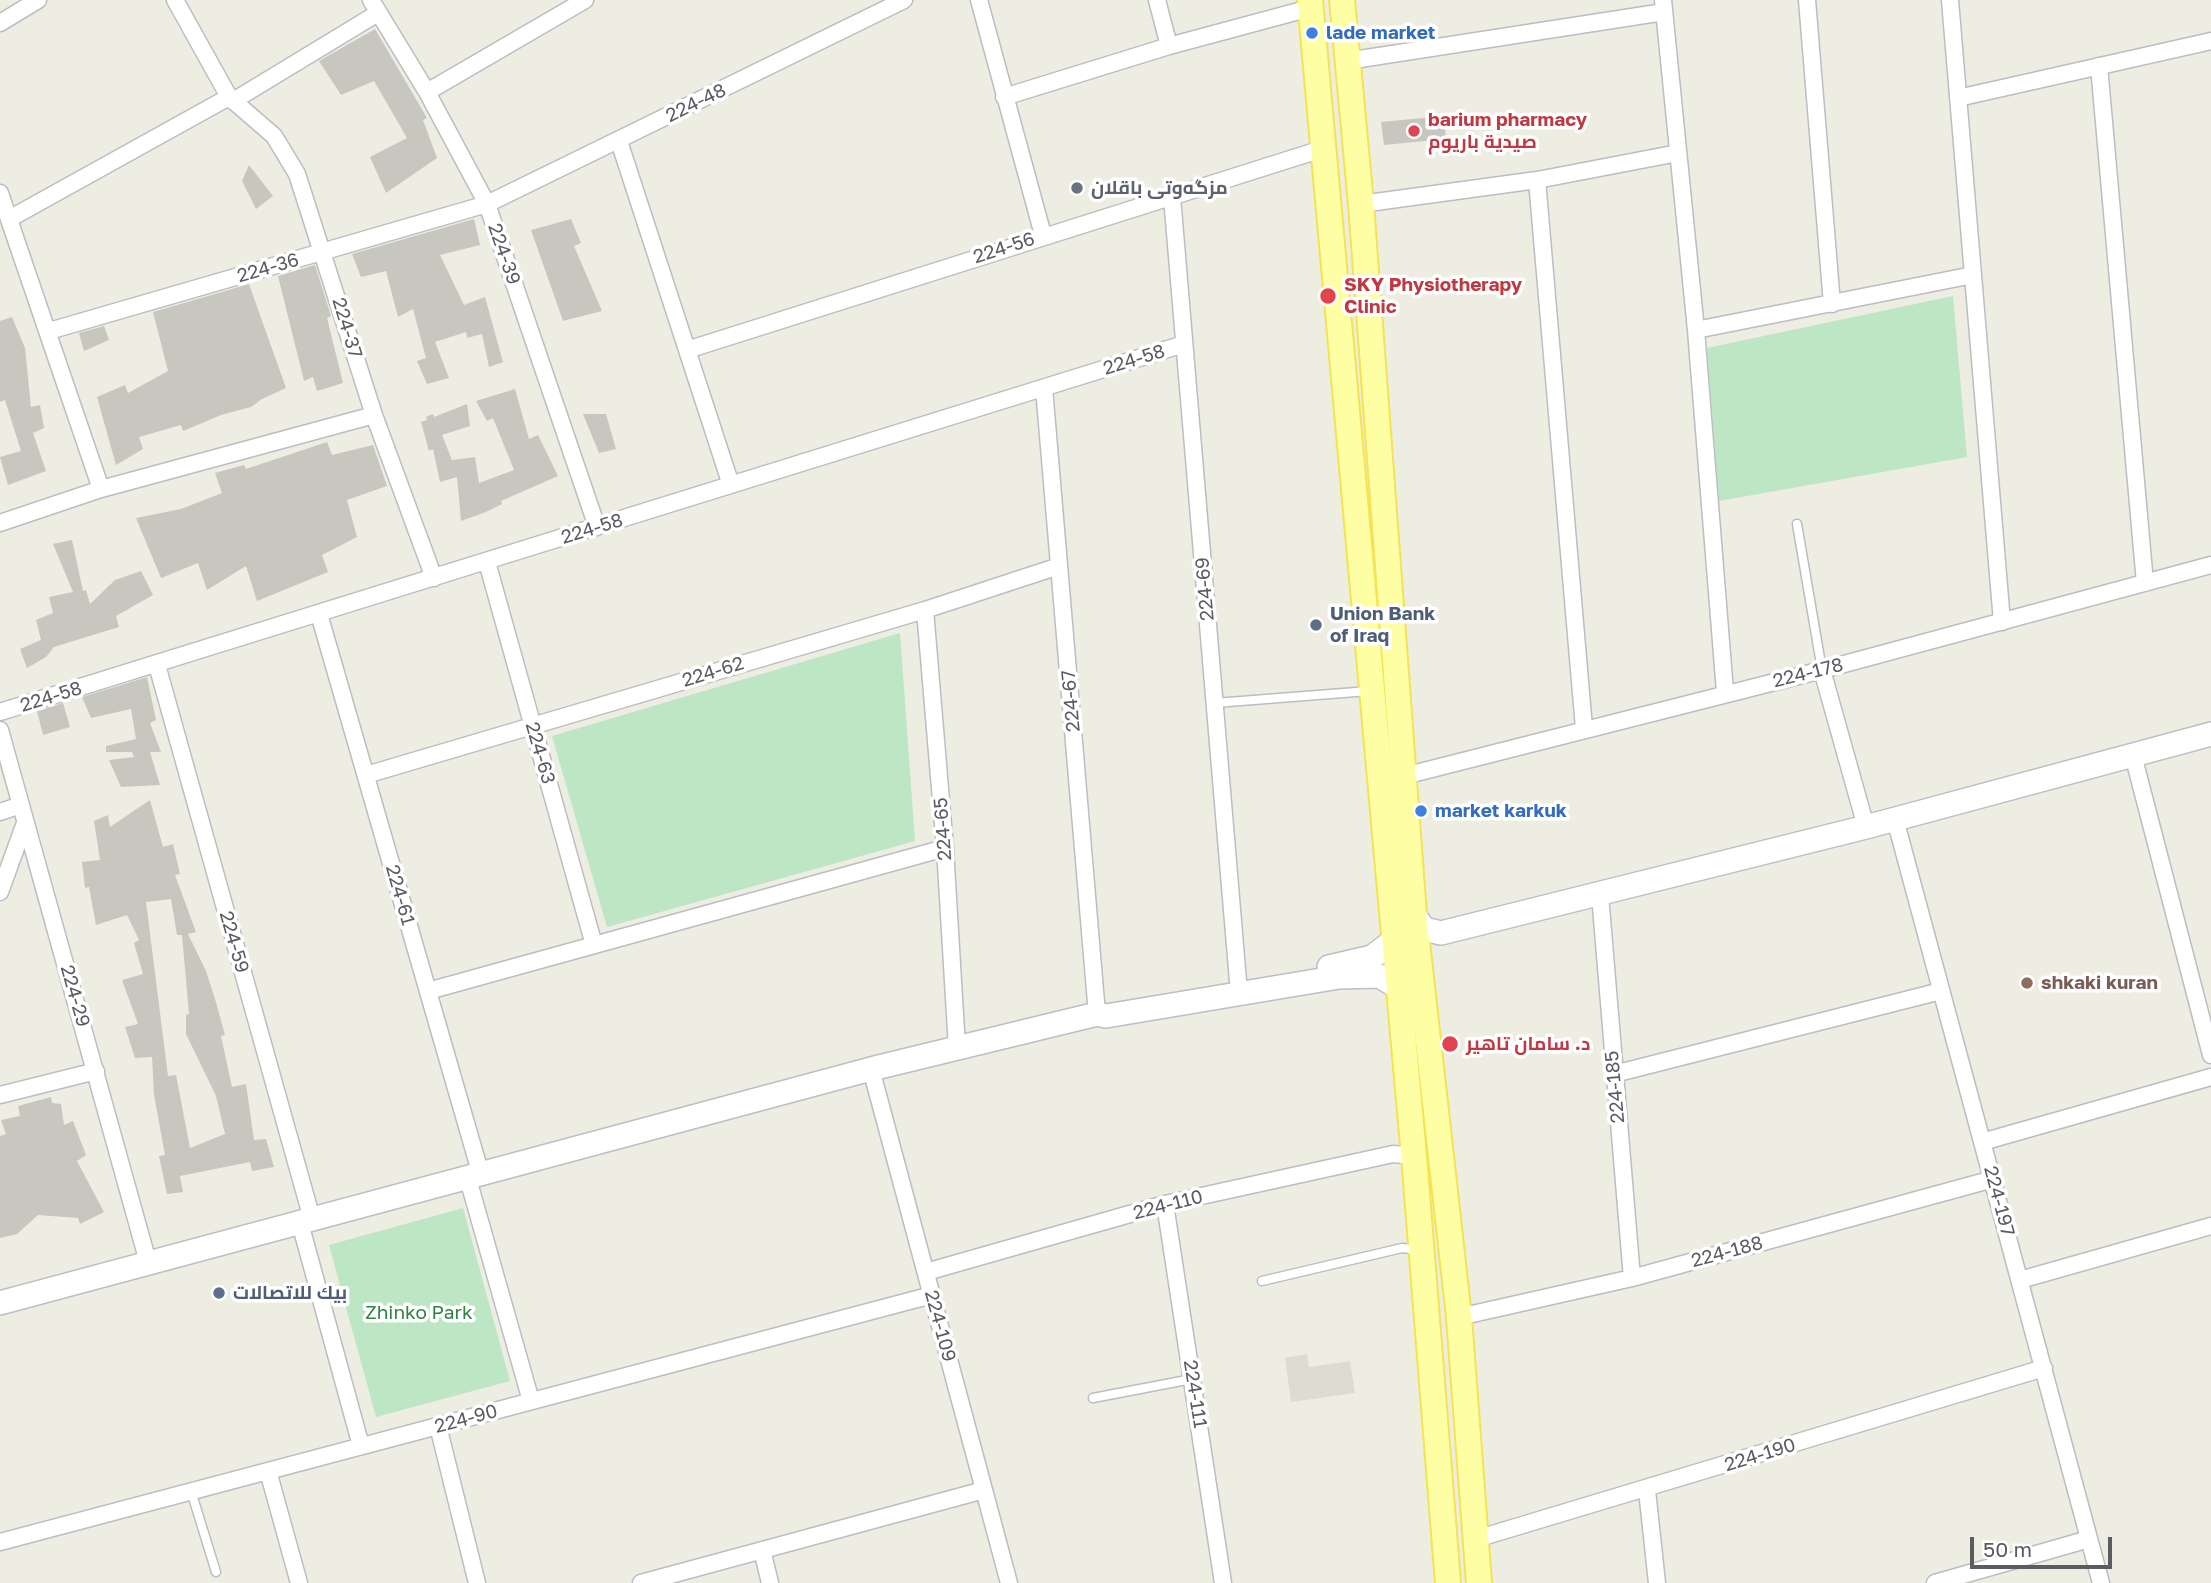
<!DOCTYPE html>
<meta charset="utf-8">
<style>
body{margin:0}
#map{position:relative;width:2211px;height:1583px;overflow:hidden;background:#edede1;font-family:"Golos Text",sans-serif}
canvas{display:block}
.scale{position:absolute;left:1970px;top:1537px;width:142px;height:32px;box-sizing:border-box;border:4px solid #5a5c63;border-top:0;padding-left:9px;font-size:21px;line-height:24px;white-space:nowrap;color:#5a5c63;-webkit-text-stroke:5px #fff;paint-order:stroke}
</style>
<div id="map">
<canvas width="2211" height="1583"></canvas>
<div class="scale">50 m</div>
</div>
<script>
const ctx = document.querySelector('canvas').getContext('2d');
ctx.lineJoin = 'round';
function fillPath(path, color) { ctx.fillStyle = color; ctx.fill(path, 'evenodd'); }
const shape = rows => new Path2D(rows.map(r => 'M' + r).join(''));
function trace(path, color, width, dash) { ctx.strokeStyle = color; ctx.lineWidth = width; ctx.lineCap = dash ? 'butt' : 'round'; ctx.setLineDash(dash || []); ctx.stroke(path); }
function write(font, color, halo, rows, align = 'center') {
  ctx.font = font + ' "Golos Text",Cairo,sans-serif'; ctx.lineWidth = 7; ctx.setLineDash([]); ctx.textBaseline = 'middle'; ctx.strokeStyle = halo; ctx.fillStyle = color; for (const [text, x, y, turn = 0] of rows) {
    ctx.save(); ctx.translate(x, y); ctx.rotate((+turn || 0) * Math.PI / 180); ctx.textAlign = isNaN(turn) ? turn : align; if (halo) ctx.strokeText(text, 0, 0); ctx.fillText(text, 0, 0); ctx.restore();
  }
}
fillPath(shape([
 [1307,1354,1309,1367,1350,1361,1355,1393,1291,1402,1285,1358]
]), '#dddcd0');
fillPath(shape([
 [1953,296,1967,457,1719,501,1707,348],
 [900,633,915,841,607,927,552,736],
 [463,1208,510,1381,376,1417,329,1245]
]), '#bde6c4');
fillPath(shape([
 [375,29,427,118,423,120,437,158,386,193,370,157,407,138,374,81,341,95,319,61],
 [1444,116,1446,139,1384,145,1381,122],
 [249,165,273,196,256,209,242,181],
 [474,219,480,245,440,255,464,305,485,297,503,362,489,367,482,334,467,338,466,332,435,342,449,378,427,384,417,361,426,358,413,309,398,317,386,271,361,277,352,254],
 [571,219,581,243,574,246,602,311,563,321,531,230],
 [315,265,331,316,327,318,343,383,317,391,313,377,304,381,278,276],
 [249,284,286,388,262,399,251,407,221,415,183,431,181,425,139,437,143,449,116,465,97,397,125,385,128,393,168,371,153,312],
 [12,317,25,348,31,407,40,405,44,428,33,433,46,471,8,485,0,457,21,451,5,400,0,402,0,321],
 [104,326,109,340,84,351,79,333],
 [515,389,529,439,538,435,558,476,501,501,502,504,486,512,461,521,457,477,440,482,433,449,429,451,421,422,427,420,426,417,433,414,434,417,467,404,470,426,442,435,452,460,475,457,479,483,514,470,493,418,487,421,476,401],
 [583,414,606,414,616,449,599,453],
 [327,442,332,455,373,445,387,486,347,500,357,537,322,555,328,572,257,601,246,566,207,590,198,563,161,578,136,518,181,509,222,493,215,473,244,465,246,469],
 [72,540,83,591,86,590,90,604,115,580,141,571,153,595,116,616,119,627,54,647,46,657,27,668,20,649,41,640,36,620,53,613,49,597,73,592,53,544],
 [147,677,156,720,150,723,161,752,150,752,160,785,121,787,109,760,134,757,132,752,106,752,106,746,136,739,131,709,91,718,82,697],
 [63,703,70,727,43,735,37,711],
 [150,800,163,847,173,844,180,874,175,875,196,932,188,934,206,971,215,999,225,1035,221,1036,232,1087,246,1084,254,1140,266,1139,274,1167,252,1171,250,1162,180,1176,183,1192,167,1194,159,1156,165,1155,154,1095,152,1057,135,1058,125,1027,138,1024,122,980,143,974,134,943,139,940,127,915,96,925,89,887,85,888,82,862,100,860,94,821,108,815,110,827],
 [171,899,177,935,182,935,189,1014,186,1015,186,1034,216,1096,225,1134,190,1148,176,1075,168,1076,146,902],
 [51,1097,52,1103,61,1104,64,1125,73,1121,86,1155,77,1161,104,1212,80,1224,78,1218,38,1215,17,1234,0,1238,0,1136,6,1134,1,1120,20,1116,18,1106]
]), '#c8c7bf');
const lane = shape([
 [1797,524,1822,670],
 [1215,703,1369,691],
 [1262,1281,1402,1248,1420,1250],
 [1093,1398,1192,1379],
 [191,1491,216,1572]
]);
const street = shape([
 [175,0,229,97,274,136,297,174,374,415,434,578],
 [371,0,427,92,487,204,597,527],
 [979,0,1043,235],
 [1157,0,1169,46],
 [1663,0,1696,330,1725,692],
 [1807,0,1832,304],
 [1950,0,2002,622],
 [0,23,38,0],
 [1347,61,1664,12],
 [2099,66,2145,583],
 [427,92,585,0],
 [1004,97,1169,46,1310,8],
 [1958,98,2211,41],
 [233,101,378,13],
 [619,141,731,485],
 [1537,180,1584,728],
 [0,193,101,489],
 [1172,197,1238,981],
 [1361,204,1537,180,1678,153],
 [9,219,229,97],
 [1696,330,1973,275],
 [49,331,487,204,904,0],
 [687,350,1322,149],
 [1044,388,1097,1014],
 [0,523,101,489,374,415],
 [487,562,594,945],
 [925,610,945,848,957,1048],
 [319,614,481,1175],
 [157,665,312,1219],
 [1822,670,1866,827],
 [0,712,1184,344],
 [0,730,148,1262],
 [2133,755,2211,1055],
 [366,775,925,610,1059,566],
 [1404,776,1822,670,2211,565],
 [0,812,21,805],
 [1895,819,2101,1583],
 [0,892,25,823],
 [1600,895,1632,1278],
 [428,991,945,848],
 [871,1069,1009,1583],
 [1614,1074,1941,991],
 [0,1095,96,1071],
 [1982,1142,2211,1077],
 [468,1179,531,1401],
 [1165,1204,1223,1583],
 [300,1223,361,1446],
 [926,1272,1165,1204,1393,1154,1414,1156],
 [2020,1280,2211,1226],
 [1459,1317,1632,1278,1993,1179],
 [438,1426,477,1583],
 [268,1471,299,1583],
 [1647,1490,1657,1583],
 [1476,1539,2044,1368],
 [0,1542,932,1295],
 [762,1550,770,1583],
 [641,1583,984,1490],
 [1935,1583,2089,1539]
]);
const secondary = shape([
 [1414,915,1424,929,1441,933,1866,827,2211,734],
 [1329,967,1372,957,1393,941],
 [0,1303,871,1069,1097,1014,1106,1016,1339,977,1379,976,1398,987]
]);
const primary = shape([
 [1310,0,1414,1156,1448,1583],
 [1342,0,1361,204,1414,915,1459,1317,1479,1583]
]);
trace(lane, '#bcbdc3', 11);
trace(street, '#bcbdc3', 19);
trace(secondary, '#bcbec6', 26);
trace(primary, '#f4e354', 28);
trace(lane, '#fff', 8);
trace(street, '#fff', 16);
trace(secondary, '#fff', 23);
trace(primary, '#feffa5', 24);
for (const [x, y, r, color] of [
 [1312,33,7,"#3f7fe0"],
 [1414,131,7,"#e0444e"],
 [1077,188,7,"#6b7280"],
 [1328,296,9,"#e0444e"],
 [1316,625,7,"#5c6f8a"],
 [1421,811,7,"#3f7fe0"],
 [2027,983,7,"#8d6e63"],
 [1450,1044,9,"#e0444e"],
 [219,1293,7,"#5c6f8a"]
]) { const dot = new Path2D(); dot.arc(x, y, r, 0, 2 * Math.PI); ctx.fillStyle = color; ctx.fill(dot); trace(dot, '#fff', 2.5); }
write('bold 19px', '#366cbe', '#fff', [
 ["lade market",1326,33],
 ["market karkuk",1435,811]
], 'left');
write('19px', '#5a5c63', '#fff', [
 ["224-48",696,103,-26],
 ["224-56",1004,248,-18],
 ["224-39",504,254,71],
 ["224-36",268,268,-16],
 ["224-37",347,328,73],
 ["224-58",1134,360,-17],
 ["224-58",592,529,-17],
 ["224-69",1205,589,-95],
 ["224-62",713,672,-17],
 ["224-178",1808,673,-14],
 ["224-58",51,697,-17],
 ["224-67",1071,701,-95],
 ["224-63",540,753,74],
 ["224-65",943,829,-94],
 ["224-61",400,895,74],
 ["224-59",234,942,74],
 ["224-29",75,996,74],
 ["224-185",1615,1087,-95],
 ["224-197",1999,1201,75],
 ["224-110",1168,1205,-14],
 ["224-188",1727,1252,-15],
 ["224-109",940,1326,75],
 ["224-111",1195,1394,81],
 ["224-90",466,1419,-15],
 ["224-190",1760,1455,-17]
]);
write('bold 19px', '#be3a42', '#fff', [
 ["barium pharmacy",1428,120],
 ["صيدية باريوم",1428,142],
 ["SKY Physiotherapy",1344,285],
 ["Clinic",1344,307],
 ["د. سامان تاهیر",1466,1044]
], 'left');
write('bold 19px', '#5b616d', '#fff', [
 ["مزگه‌وتی باقلان",1091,188]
], 'left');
write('bold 19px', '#4e5e75', '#fff', [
 ["Union Bank",1330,614],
 ["of Iraq",1330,636],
 ["بيك للاتصالات",233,1293]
], 'left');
write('bold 19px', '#785e54', '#fff', [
 ["shkaki kuran",2041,983]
], 'left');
write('19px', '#328244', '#fff', [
 ["Zhinko Park",419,1313]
]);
</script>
